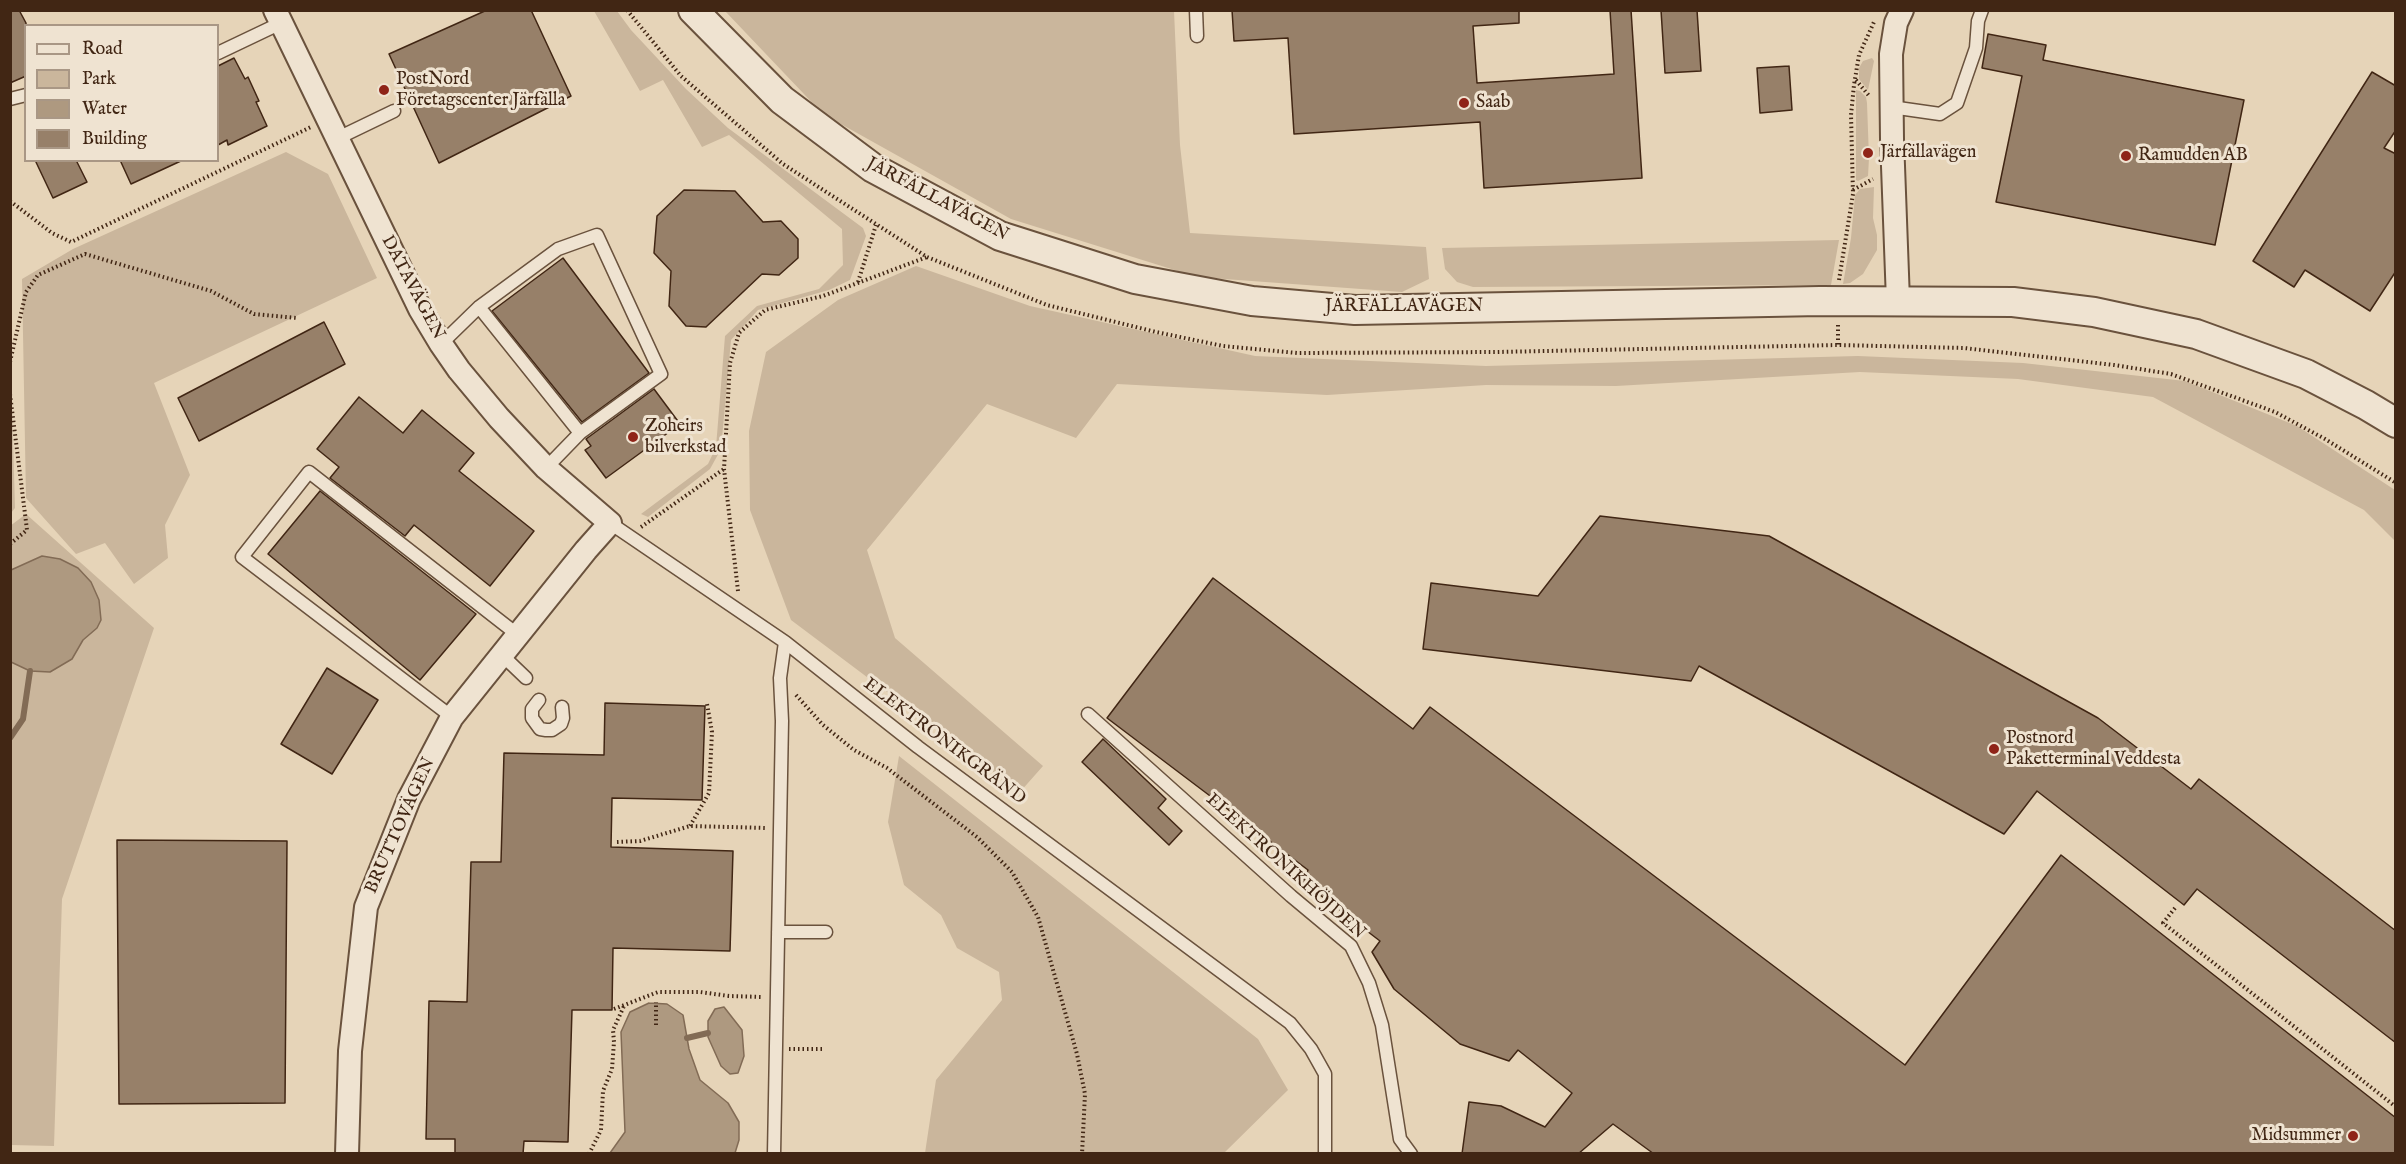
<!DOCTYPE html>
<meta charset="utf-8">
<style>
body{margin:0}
#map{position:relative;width:2406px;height:1164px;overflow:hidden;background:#e6d4b8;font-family:"IM FELL English",serif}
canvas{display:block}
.frame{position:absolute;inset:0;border:12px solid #412614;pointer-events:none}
.legend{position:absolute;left:24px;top:24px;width:195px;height:138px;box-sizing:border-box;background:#efe3d1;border:2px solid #a99785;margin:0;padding:8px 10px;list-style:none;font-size:18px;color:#412614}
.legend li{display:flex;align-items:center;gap:12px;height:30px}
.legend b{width:30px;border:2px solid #a99785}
</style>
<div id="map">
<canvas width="2406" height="1164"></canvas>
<div class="frame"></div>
<ul class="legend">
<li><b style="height:8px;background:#efe3d1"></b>Road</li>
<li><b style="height:16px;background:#cab69c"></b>Park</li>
<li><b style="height:16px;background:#ae9980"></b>Water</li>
<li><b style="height:16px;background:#978069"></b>Building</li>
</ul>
</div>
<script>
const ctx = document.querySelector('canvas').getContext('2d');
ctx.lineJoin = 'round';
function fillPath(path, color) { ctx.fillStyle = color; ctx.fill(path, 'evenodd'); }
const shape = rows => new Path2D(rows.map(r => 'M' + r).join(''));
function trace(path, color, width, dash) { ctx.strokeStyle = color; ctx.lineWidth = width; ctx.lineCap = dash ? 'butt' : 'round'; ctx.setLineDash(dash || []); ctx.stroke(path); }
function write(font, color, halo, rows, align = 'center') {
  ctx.font = font + ' "IM FELL English",serif'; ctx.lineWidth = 6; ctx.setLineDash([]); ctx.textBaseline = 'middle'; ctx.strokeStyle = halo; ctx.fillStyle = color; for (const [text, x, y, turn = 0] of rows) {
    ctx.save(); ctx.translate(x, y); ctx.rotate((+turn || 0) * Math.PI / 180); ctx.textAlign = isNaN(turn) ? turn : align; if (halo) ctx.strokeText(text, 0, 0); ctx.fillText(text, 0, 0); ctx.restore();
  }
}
fillPath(shape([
 [594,11,617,11,631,30,686,89,728,128,863,228,866,236,850,280,829,290,758,310,731,340,721,449,710,469,648,517,641,514,708,464,716,447,725,336,757,306,819,289,843,265,842,229,729,135,702,147,663,80,640,91],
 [725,11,1174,11,1180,145,1190,233,1426,247,1429,279,1402,292,1197,277,1011,219,823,114],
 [1872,58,1874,61,1868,90,1859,79,1859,68,1863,61],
 [1856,90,1860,91,1866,97,1867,103,1869,158,1868,176,1858,181,1856,180],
 [286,152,328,174,377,278,154,383,190,475,165,525,168,558,134,584,105,543,76,554,26,498,22,279,73,249],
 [1874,187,1873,218,1877,235,1877,250,1863,274,1850,283,1843,284,1851,238,1855,195,1860,189],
 [1839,240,1831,285,1473,287,1457,282,1445,269,1442,248],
 [916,266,1030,306,1255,356,1486,366,1858,356,2023,363,2185,381,2297,426,2395,490,2395,541,2364,510,2153,397,2018,379,1860,372,1616,386,1486,385,1327,395,1117,384,1076,438,987,404,867,550,895,638,1043,766,1020,792,791,620,750,510,749,431,766,352,838,300],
 [11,371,15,508,11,513,10,513],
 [26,514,154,628,62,899,54,1146,11,1145,10,526],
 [899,756,1258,1039,1288,1090,1224,1153,925,1153,936,1080,1002,1000,999,972,957,948,941,915,904,885,888,822]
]), '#cab69c');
const water = shape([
 [42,556,60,559,78,568,91,582,99,600,101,620,97,628,83,640,72,659,50,672,30,671,11,662,11,570,42,556],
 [649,1003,667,1004,683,1015,689,1049,700,1080,728,1103,739,1122,739,1140,735,1153,610,1153,625,1132,621,1032,630,1012,649,1003],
 [724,1007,742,1030,744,1056,738,1073,730,1074,721,1066,708,1037,708,1021,715,1009,724,1007]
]);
fillPath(water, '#ae9980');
trace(water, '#826b55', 1.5);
trace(shape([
 [10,738,23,719,30,671],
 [687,1038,708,1033]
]), '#826b55', 6);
const building = shape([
 [10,10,19,10,26,23,26,76,10,83,10,10],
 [487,10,531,10,571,96,439,163,389,54,487,10],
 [1232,10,1519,10,1519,23,1473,26,1477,83,1614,74,1610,10,1631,10,1642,178,1484,188,1480,122,1294,134,1288,38,1234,41,1232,10],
 [1661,10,1697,10,1701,71,1665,73,1661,10],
 [1988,34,2046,45,2043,60,2244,100,2215,245,1996,202,2022,76,1982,68,1988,34],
 [234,58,245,79,248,77,259,101,256,102,267,126,228,145,227,140,218,145,218,66,234,58],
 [1789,66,1792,110,1760,113,1757,68,1789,66],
 [2372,72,2396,86,2396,130,2384,148,2396,154,2396,271,2370,311,2305,270,2294,287,2253,261,2372,72],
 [35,160,76,160,87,182,53,198,35,160],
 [120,160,183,160,131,184,120,160],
 [684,190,735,191,763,222,781,221,798,239,798,258,779,275,762,274,706,327,686,326,669,306,671,271,654,253,657,216,684,190],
 [563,258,649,373,582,422,492,311,563,258],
 [324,322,345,364,199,441,178,398,324,322],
 [654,389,680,424,606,478,585,450,591,446,586,439,654,389],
 [359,397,403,433,422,410,474,453,459,471,534,531,490,586,414,525,405,536,330,478,339,467,317,449,359,397],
 [320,491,476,614,420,680,268,554,320,491],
 [1600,516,1769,536,2098,718,2191,789,2199,779,2396,931,2396,1043,2197,889,2184,905,2037,791,2004,834,1699,666,1691,681,1423,649,1431,583,1538,596,1600,516],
 [1213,578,1413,729,1430,707,1905,1065,2061,855,2396,1118,2396,1154,1654,1154,1613,1124,1578,1154,1462,1154,1469,1102,1501,1106,1545,1127,1572,1093,1518,1050,1509,1061,1460,1044,1394,989,1372,952,1380,941,1303,882,1308,870,1107,718,1213,578],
 [327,668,378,700,332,774,281,744,327,668],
 [605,703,705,706,702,800,612,798,611,847,733,851,730,951,613,948,612,1010,572,1010,568,1142,524,1141,523,1154,455,1154,455,1139,426,1139,429,1001,467,1002,471,862,501,862,504,753,604,755,605,703],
 [1103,739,1166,799,1158,808,1182,831,1169,845,1082,762,1103,739],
 [117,840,287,841,285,1103,119,1104,117,840]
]);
fillPath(building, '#978069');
trace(building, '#412614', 1.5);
const service = shape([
 [1196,10,1197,36],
 [218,53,281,23],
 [10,99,26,95],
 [1891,107,1940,114,1957,103,1976,48,1978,21,1982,10],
 [338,138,394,111],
 [479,307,580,433],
 [441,344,479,307,558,249,597,235,661,374,580,433,546,468],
 [610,523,785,642,918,747,1290,1023,1311,1049,1325,1074,1325,1154],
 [503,656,526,678],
 [539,700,532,709,532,718,540,729,546,730,552,730,561,724,563,718,562,707],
 [1088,714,1291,896,1351,946,1369,983,1382,1025,1400,1139,1411,1154],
 [452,717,242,557,309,472,518,635],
 [778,932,826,932],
 [774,1154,782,721,780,678,785,642]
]);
const minor = shape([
 [275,10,420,309,441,344,459,370,499,418,546,468,610,523,586,550,452,717,409,799,366,907,350,1051,347,1154],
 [1898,301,1892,139,1891,54,1896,23,1902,10]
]);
const tertiary = shape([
 [693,10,782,100,873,168,1000,236,1135,279,1252,301,1355,310,1820,301,2013,302,2094,312,2196,334,2306,374,2366,405,2396,423]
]);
trace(service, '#6a523d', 15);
trace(minor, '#6a523d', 26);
trace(tertiary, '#6a523d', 32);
trace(shape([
 [627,10,681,76,783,164,927,257,1047,305,1156,332,1223,346,1297,353,1497,352,1838,345,1964,348,2114,365,2171,374,2275,412,2325,439,2396,483],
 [1856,80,1870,97],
 [1853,190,1873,179],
 [10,201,52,233,71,242,311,127],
 [1839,280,1853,194,1851,115,1854,85,1859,55,1874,22],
 [858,282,876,225],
 [1838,325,1838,345],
 [10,362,26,292,38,275,85,254,211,291,254,314,297,318],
 [10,394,27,530,10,544],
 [641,527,724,469],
 [738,591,724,469,730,363,739,333,765,310,823,296,927,257],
 [796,695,823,725,854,750,887,768,977,837,1012,872,1038,917,1077,1054,1085,1094,1082,1154],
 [690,826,709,793,712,732,707,704],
 [617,842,640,841,690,826,767,828],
 [2175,908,2163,923,2396,1107],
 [614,1009,658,992,700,992,729,996,763,997],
 [656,1025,656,1002],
 [789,1049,823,1049],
 [589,1154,601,1130,603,1091,612,1069,614,1042,613,1030,624,1006]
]), '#412614', 4, [1.5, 3]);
trace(service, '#efe3d1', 12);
trace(minor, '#efe3d1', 22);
trace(tertiary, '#efe3d1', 28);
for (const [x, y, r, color] of [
 [384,90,6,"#8f2418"],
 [1464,103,6,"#8f2418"],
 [1868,153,6,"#8f2418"],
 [2126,156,6,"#8f2418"],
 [633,437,6,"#8f2418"],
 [1994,749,6,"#8f2418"],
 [2353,1136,6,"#8f2418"]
]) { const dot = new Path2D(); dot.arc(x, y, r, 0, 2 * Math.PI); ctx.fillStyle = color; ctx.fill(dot); trace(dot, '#efe3d1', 2); }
write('18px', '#412614', '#efe3d1', [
 ["PostNord",396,80],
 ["Företagscenter Järfälla",396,101],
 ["Saab",1476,103],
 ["Järfällavägen",1880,153],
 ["Ramudden AB",2138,156],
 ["Zoheirs",645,427],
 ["bilverkstad",645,448],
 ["Postnord",2006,739],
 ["Paketterminal Veddesta",2006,760],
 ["Midsummer",2341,1136,"right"]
], 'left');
write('18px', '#412614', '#efe3d1', [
 ["JÄRFÄLLAVÄGEN",937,200,28],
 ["DATAVÄGEN",412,288,62],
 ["JÄRFÄLLAVÄGEN",1404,307],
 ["ELEKTRONIKGRÄND",944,742,37],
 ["BRUTTOVÄGEN",401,826,-66],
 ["ELEKTRONIKHÖJDEN",1285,867,42]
]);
</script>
